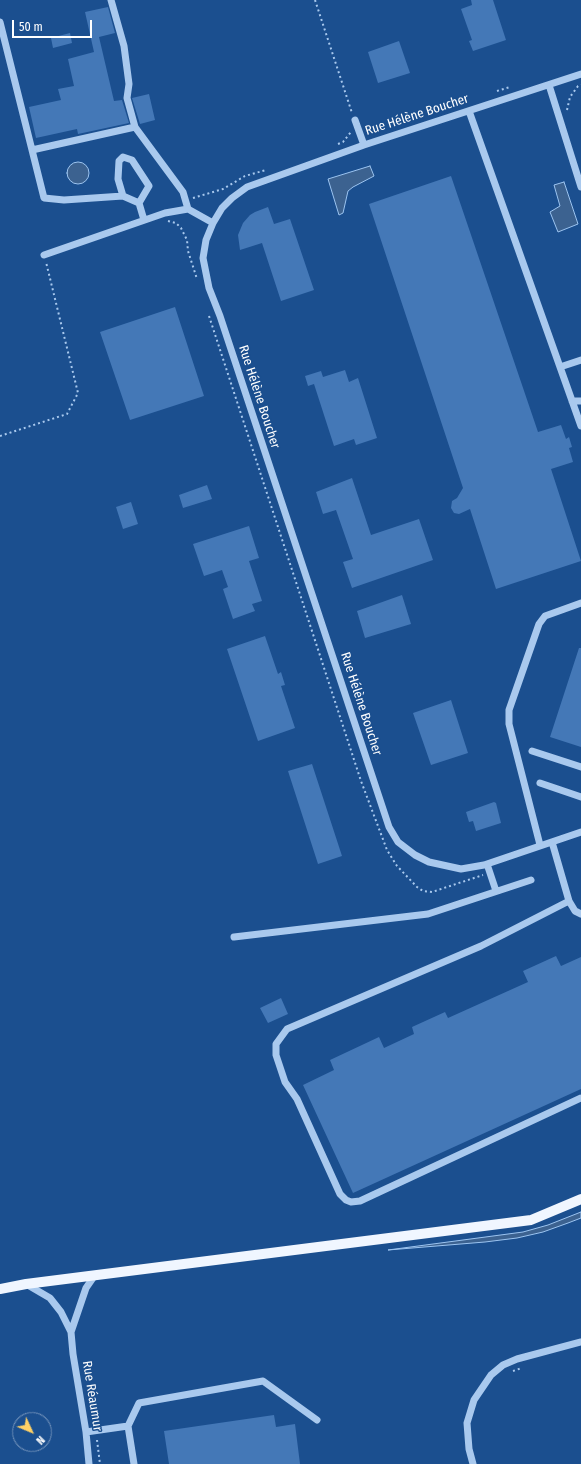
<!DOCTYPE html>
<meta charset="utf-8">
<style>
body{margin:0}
#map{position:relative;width:581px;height:1464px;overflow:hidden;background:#1b4f8f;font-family:"Fira Sans Condensed",sans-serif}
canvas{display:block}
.north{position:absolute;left:12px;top:1412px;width:40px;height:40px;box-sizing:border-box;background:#1b4f8f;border:1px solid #7695bc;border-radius:50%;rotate:134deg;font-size:11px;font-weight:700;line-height:16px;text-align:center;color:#fff}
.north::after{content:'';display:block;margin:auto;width:14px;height:18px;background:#ffd166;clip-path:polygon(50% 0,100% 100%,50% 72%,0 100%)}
.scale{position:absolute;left:12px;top:20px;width:80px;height:18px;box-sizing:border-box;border:2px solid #fff;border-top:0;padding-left:5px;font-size:12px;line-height:14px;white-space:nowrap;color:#fff;-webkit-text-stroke:3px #1b4f8f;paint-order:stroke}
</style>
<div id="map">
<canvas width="581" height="1464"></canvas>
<div class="north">N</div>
<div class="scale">50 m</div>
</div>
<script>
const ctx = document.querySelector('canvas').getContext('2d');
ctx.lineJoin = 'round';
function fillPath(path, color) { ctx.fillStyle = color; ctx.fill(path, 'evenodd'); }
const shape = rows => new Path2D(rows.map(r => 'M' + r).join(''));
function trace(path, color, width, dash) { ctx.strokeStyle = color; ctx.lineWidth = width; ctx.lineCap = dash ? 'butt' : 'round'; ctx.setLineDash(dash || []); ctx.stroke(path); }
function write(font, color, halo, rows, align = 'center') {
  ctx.font = font + ' "Fira Sans Condensed",sans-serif'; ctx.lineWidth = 3; ctx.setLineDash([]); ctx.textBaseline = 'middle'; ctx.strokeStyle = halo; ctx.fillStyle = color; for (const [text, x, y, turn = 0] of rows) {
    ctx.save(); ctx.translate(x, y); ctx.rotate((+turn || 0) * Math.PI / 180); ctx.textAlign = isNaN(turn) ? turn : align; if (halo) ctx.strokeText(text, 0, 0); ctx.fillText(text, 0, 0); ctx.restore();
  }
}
const water = shape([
 '67 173a11 11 0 1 1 22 0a11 11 0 1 1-22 0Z',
 [370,166,374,176,353,187,348,191,343,213,339,215,328,179,370,166],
 [564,182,578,224,558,232,550,212,560,206,554,185,564,182],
 [581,1212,581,1218,568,1223,543,1232,517,1238,485,1242,388,1250,523,1232,548,1225,581,1212]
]);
fillPath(water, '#3c6290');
trace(water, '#9cc4f0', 1);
fillPath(shape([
 [471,0,493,0,506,40,473,51,469,41,472,40,461,9,472,5],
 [108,7,115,33,99,37,114,101,122,100,129,123,78,134,77,129,36,138,29,107,61,100,58,89,74,86,68,59,94,52,85,12],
 [70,33,72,43,53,48,51,38],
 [399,41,410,73,378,83,368,52],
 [149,94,155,120,140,124,132,98],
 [451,176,538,432,561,425,566,439,569,437,572,447,569,448,573,462,551,469,581,561,496,589,470,509,459,514,454,513,451,508,452,501,457,498,463,488,369,204],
 [268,207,274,224,290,219,314,290,281,301,262,243,240,250,238,235,243,223,250,215,255,212],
 [175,307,204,396,130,420,100,332],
 [345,370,349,382,358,378,377,438,356,445,354,439,334,446,314,384,308,386,305,376,321,371,323,377],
 [352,478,371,535,419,519,433,560,352,588,343,562,353,559,336,510,323,514,316,492],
 [207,485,212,499,183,508,179,495],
 [131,502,138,524,123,529,116,507],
 [249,526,259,558,249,561,262,601,252,604,255,611,233,619,223,589,228,587,222,570,204,576,193,544],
 [402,595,411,624,365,638,357,611],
 [265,636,278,674,281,672,285,685,281,686,295,728,258,741,227,649],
 [579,648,581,648,581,747,550,737],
 [451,700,468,753,431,765,413,713],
 [312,764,342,856,318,864,288,771],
 [494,802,496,803,501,823,476,831,473,821,469,822,466,812],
 [556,956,561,966,581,957,581,1089,353,1193,303,1085,334,1070,330,1060,379,1037,384,1048,414,1034,412,1027,445,1012,448,1018,528,982,523,971],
 [281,998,288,1014,268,1023,260,1008],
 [274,1415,276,1427,295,1424,300,1464,169,1464,164,1431]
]), '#4478b7');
trace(shape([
 [315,0,352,113],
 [497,91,510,87],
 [567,110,570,97,578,86,581,85],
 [366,126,381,130],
 [338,144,343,142,351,132],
 [193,198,223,189,245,176,266,170],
 [168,221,176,223,181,228,187,240,188,251,197,279],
 [209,316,361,781,387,850,397,866,417,887,423,891,432,892,483,875],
 [0,436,67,414,78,393,46,262],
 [513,1371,522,1368],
 [97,1440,100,1464]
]), '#a9c9ee', 2, [2, 3]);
trace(shape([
 [111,0,124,46,129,84,127,98,135,127,183,192,188,209],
 [0,22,44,198,64,200,123,196,139,203,144,220],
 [581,74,364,145,247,187,232,198,222,208,213,223,206,240,203,258,209,288,220,316,389,827,398,842,415,855,429,862,461,869,484,865,581,832],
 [549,85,581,187],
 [469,111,581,426],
 [355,120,364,145],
 [32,150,135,127],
 [123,196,118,179,119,161,123,157,132,160,149,186,139,203],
 [44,255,165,213,188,209,213,223],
 [560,367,581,360],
 [572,401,581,401],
 [532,751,581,767],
 [540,783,581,797],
 [552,842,569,901,575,911,581,914],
 [540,845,509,724,509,710,539,624,545,616,581,603],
 [487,864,496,891],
 [569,901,481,946,287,1029,276,1044,276,1055,285,1082,297,1099,340,1194,346,1200,351,1202,360,1201,581,1098],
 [234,937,428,914,531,880],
 [26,1284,50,1298,61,1312,71,1332,86,1288,95,1275],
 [71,1332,73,1354,86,1432,89,1464],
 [128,1426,139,1403,263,1381,317,1420],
 [86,1432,128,1426,134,1464],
 [473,1464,469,1449,467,1423,474,1400,491,1375,503,1365,517,1359,581,1342]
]), '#a9c9ee', 7);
trace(shape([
 [0,1289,26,1284,531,1220,581,1199]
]), '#f0f6ff', 10);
write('13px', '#fff', '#1b4f8f', [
 ["Rue Hélène Boucher",417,115,-18],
 ["Rue Hélène Boucher",259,397,72],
 ["Rue Hélène Boucher",361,704,72],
 ["Rue Réaumur",92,1396,81]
]);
</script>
